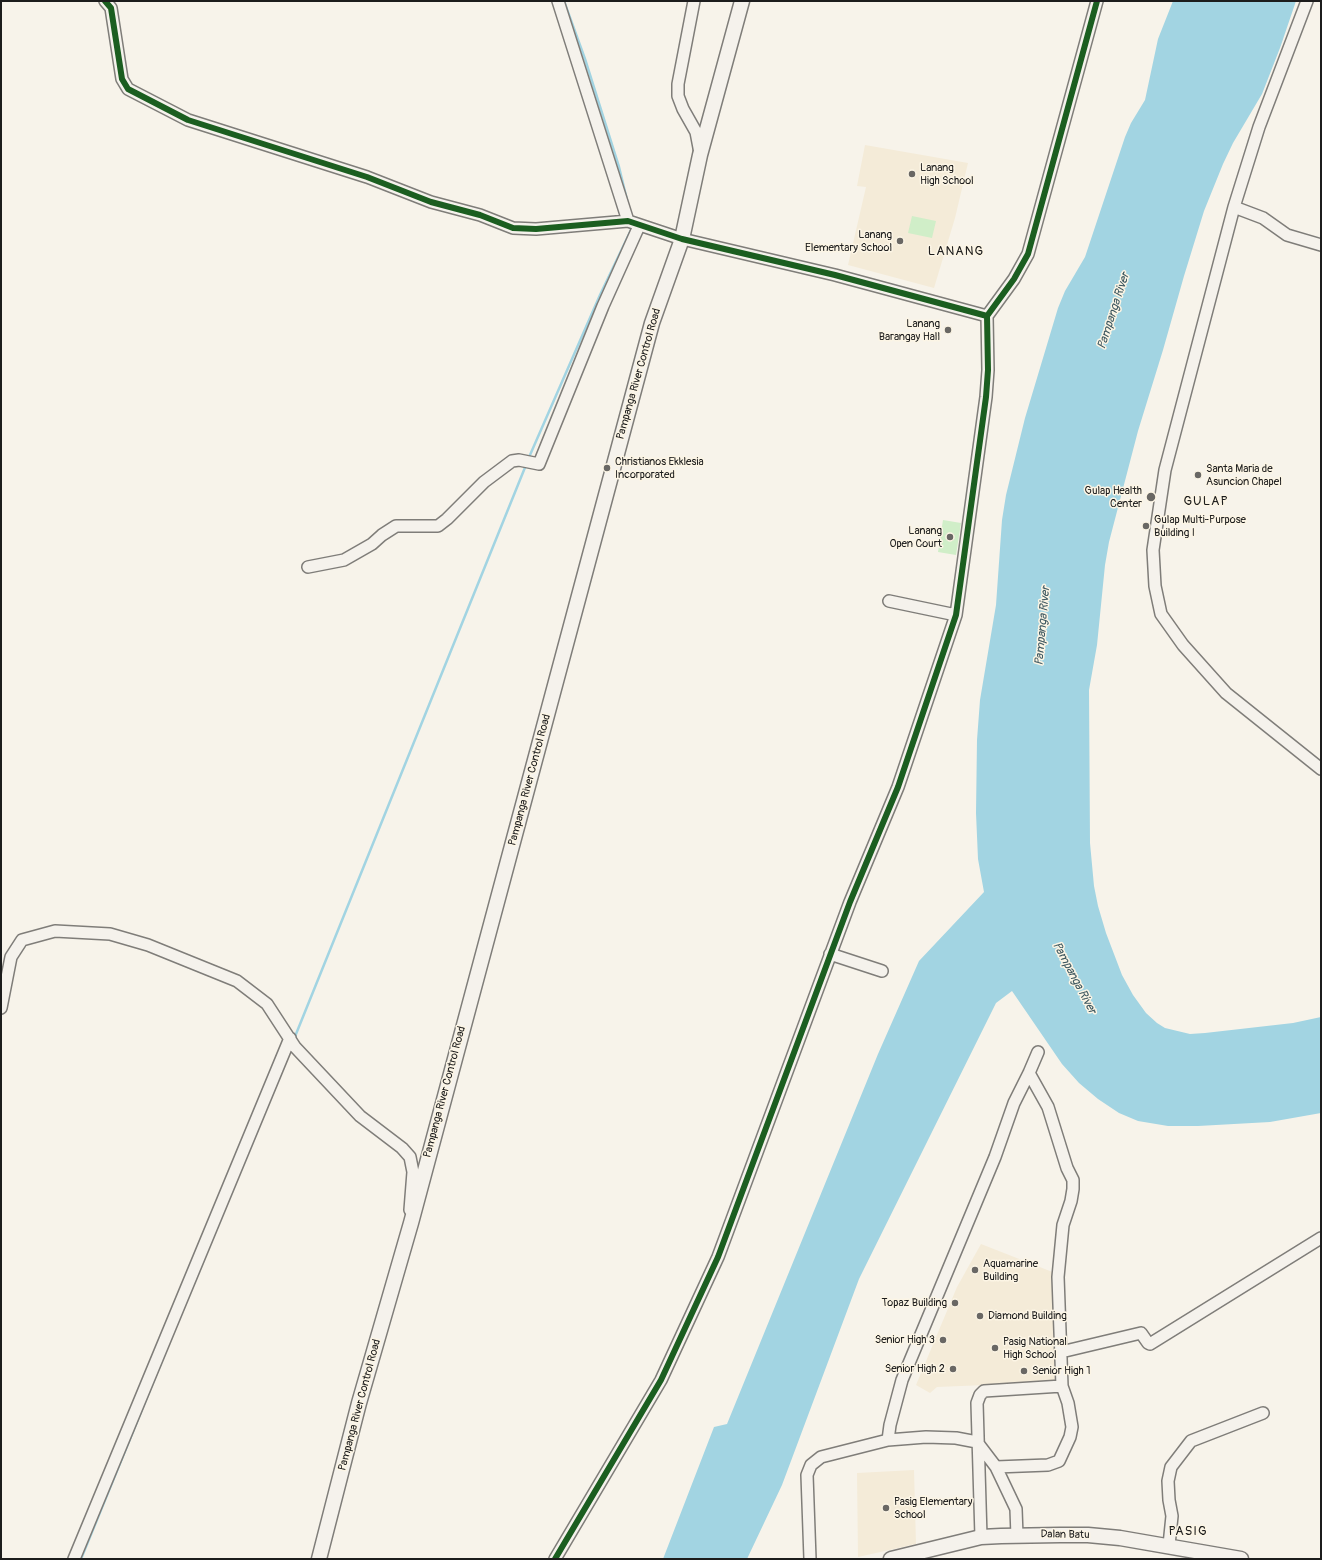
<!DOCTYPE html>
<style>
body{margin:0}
#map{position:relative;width:1322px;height:1560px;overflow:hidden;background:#f7f3ea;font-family:Pangolin,sans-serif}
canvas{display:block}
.frame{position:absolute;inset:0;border:2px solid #1c1c1c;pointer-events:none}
</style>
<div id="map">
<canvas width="1322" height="1560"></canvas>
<div class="frame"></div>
</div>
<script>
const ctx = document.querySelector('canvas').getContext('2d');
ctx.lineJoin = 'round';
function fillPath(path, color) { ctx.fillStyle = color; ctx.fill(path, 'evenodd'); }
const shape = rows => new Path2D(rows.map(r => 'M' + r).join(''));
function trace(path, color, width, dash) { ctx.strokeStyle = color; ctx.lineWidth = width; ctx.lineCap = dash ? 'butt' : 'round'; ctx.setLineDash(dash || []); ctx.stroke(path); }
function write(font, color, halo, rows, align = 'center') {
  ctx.font = font + ' Pangolin,sans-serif'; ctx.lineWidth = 3; ctx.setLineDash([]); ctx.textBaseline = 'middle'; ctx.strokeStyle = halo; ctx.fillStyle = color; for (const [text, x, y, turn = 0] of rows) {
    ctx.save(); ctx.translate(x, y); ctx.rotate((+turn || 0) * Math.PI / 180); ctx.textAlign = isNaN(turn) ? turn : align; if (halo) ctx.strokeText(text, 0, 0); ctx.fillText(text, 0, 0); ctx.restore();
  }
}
fillPath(shape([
 [865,145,968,163,955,218,934,288,848,265,866,187,857,186],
 [981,1244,1055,1273,1059,1382,937,1387,930,1393,916,1385,957,1287],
 [914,1470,916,1544,858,1557,857,1473]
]), '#f4ebd8');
fillPath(shape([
 [912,216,936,221,932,238,908,233],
 [943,520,961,523,956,555,938,552]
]), '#d0eec8');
fillPath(shape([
 [1173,1,1296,1,1280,48,1262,94,1233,143,1223,164,1204,211,1184,276,1163,350,1138,431,1109,542,1105,565,1097,645,1089,690,1090,843,1094,886,1098,906,1106,933,1122,975,1133,995,1146,1013,1157,1023,1165,1028,1190,1034,1205,1033,1293,1023,1321,1017,1321,1113,1270,1122,1198,1126,1168,1126,1138,1121,1119,1113,1098,1099,1079,1083,1062,1064,1012,991,996,1003,859,1279,782,1485,747,1559,663,1559,714,1427,727,1424,878,1054,919,961,984,892,978,859,976,813,977,740,980,700,996,605,1002,520,1006,495,1025,418,1058,308,1065,291,1085,257,1125,137,1131,123,1145,100,1158,39]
]), '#a2d4e2');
trace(shape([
 [564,1,585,59,619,167,628,204],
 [530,455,600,295,631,230],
 [294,1039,526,465],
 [81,1559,165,1353]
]), '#a2d4e2', 2.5);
const minor = shape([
 [105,1,111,8,122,79,128,89,188,120,367,177,431,202,480,215,513,228,536,229,628,221,682,239,835,275,987,316],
 [558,1,628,221],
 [694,1,678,84,678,96,683,109,696,132,700,153],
 [1307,1,1259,127,1234,207,1165,470,1153,550,1155,586,1161,614,1183,645,1226,693,1321,769],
 [1234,207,1263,218,1287,235,1321,245],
 [308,567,344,560,372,544,382,535,396,526,438,526,447,519,484,482,512,461,519,460,539,464,603,306,639,226],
 [889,601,956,615],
 [830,954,882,971],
 [1,1008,11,957,22,940,55,931,110,934,148,945,237,981,267,1004,295,1047,360,1116,402,1148,410,1157,413,1172,410,1210],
 [1061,1352,1141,1333,1148,1343,1150,1344,1321,1238],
 [888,1440,890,1425,902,1380,995,1157,1014,1103,1029,1073,1038,1052],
 [996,1467,1048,1465,1059,1461,1070,1437,1072,1427,1068,1403,1062,1386],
 [981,1537,977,1403,980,1395,984,1391,1062,1386,1058,1277,1063,1225,1071,1201,1073,1189,1073,1180,1067,1168,1048,1107,1029,1073],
 [1169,1545,1172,1516,1169,1500,1168,1481,1171,1467,1191,1441,1263,1413],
 [74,1559,290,1038],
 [555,1559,661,1380,718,1257,850,902,898,787,956,615,986,397,988,370,987,316,1014,279,1028,254,1097,1],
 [810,1559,807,1475,811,1465,821,1457,888,1440,926,1437,956,1438,977,1442,996,1467,1016,1509,1017,1536]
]);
const major = shape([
 [319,1559,359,1403,411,1223,652,323,682,239,700,155,742,1],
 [891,1559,981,1537,1001,1536,1060,1535,1088,1535,1120,1538,1241,1559]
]);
trace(minor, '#7f7d79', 14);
trace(major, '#7f7d79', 17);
trace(minor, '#f5f2ec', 11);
trace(major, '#f5f2ec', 14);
trace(shape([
 [105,1,111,8,122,79,128,89,188,120,367,177,431,202,480,215,513,228,536,229,628,221,682,239,835,275,987,316],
 [555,1559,661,1380,718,1257,850,902,898,787,956,615,986,397,988,370,987,316,1014,279,1028,254,1097,1]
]), '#1b5e20', 6);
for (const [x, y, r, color] of [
 [912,174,4,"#696764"],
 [900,241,4,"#696764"],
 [948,330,4,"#696764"],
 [607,468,4,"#696764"],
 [1198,475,4,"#696764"],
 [1151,497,5,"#696764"],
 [1146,526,4,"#696764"],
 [950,537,4,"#696764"],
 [975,1270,4,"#696764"],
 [955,1303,4,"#696764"],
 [980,1316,4,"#696764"],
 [943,1340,4,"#696764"],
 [995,1348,4,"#696764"],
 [953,1369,4,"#696764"],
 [1024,1371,4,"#696764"],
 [886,1508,4,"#696764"]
]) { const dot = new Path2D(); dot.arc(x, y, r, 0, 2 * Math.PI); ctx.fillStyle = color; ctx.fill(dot); trace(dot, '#fcf5e5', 1.5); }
write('11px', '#1c1c1c', '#fcf5e5', [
 ["Lanang",920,168],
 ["High School",920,181],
 ["Lanang",892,235,"right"],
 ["Elementary School",892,248,"right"],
 ["Lanang",940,324,"right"],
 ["Barangay Hall",940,337,"right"],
 ["Christianos Ekklesia",615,462],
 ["Incorporated",615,475],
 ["Santa Maria de",1206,469],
 ["Asuncion Chapel",1206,482],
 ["Gulap Health",1142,491,"right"],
 ["Center",1142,504,"right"],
 ["Gulap Multi-Purpose",1154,520],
 ["Building I",1154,533],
 ["Lanang",942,531,"right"],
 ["Open Court",942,544,"right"],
 ["Aquamarine",983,1264],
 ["Building",983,1277],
 ["Topaz Building",947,1303,"right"],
 ["Diamond Building",988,1316],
 ["Senior High 3",935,1340,"right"],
 ["Pasig National",1003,1342],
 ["High School",1003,1355],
 ["Senior High 2",945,1369,"right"],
 ["Senior High 1",1032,1371],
 ["Pasig Elementary",894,1502],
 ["School",894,1515]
], 'left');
write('11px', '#1c1c1c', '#fcf5e5', [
 ["Pampanga River Control Road",639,374,-74],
 ["Pampanga River Control Road",530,780,-75],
 ["Pampanga River Control Road",445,1092,-75],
 ["Pampanga River Control Road",360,1405,-75],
 ["Dalan Batu",1065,1535,1]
]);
write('italic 12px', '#3e5860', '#fcf5e5', [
 ["Pampanga River",1114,311,-72],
 ["Pampanga River",1043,626,-85],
 ["Pampanga River",1074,978,62]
]);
ctx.letterSpacing = '1px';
write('13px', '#1c1c1c', '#fcf5e5', [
 ["LANANG",956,252],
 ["GULAP",1206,502],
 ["PASIG",1188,1532]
]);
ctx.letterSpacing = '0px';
</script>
